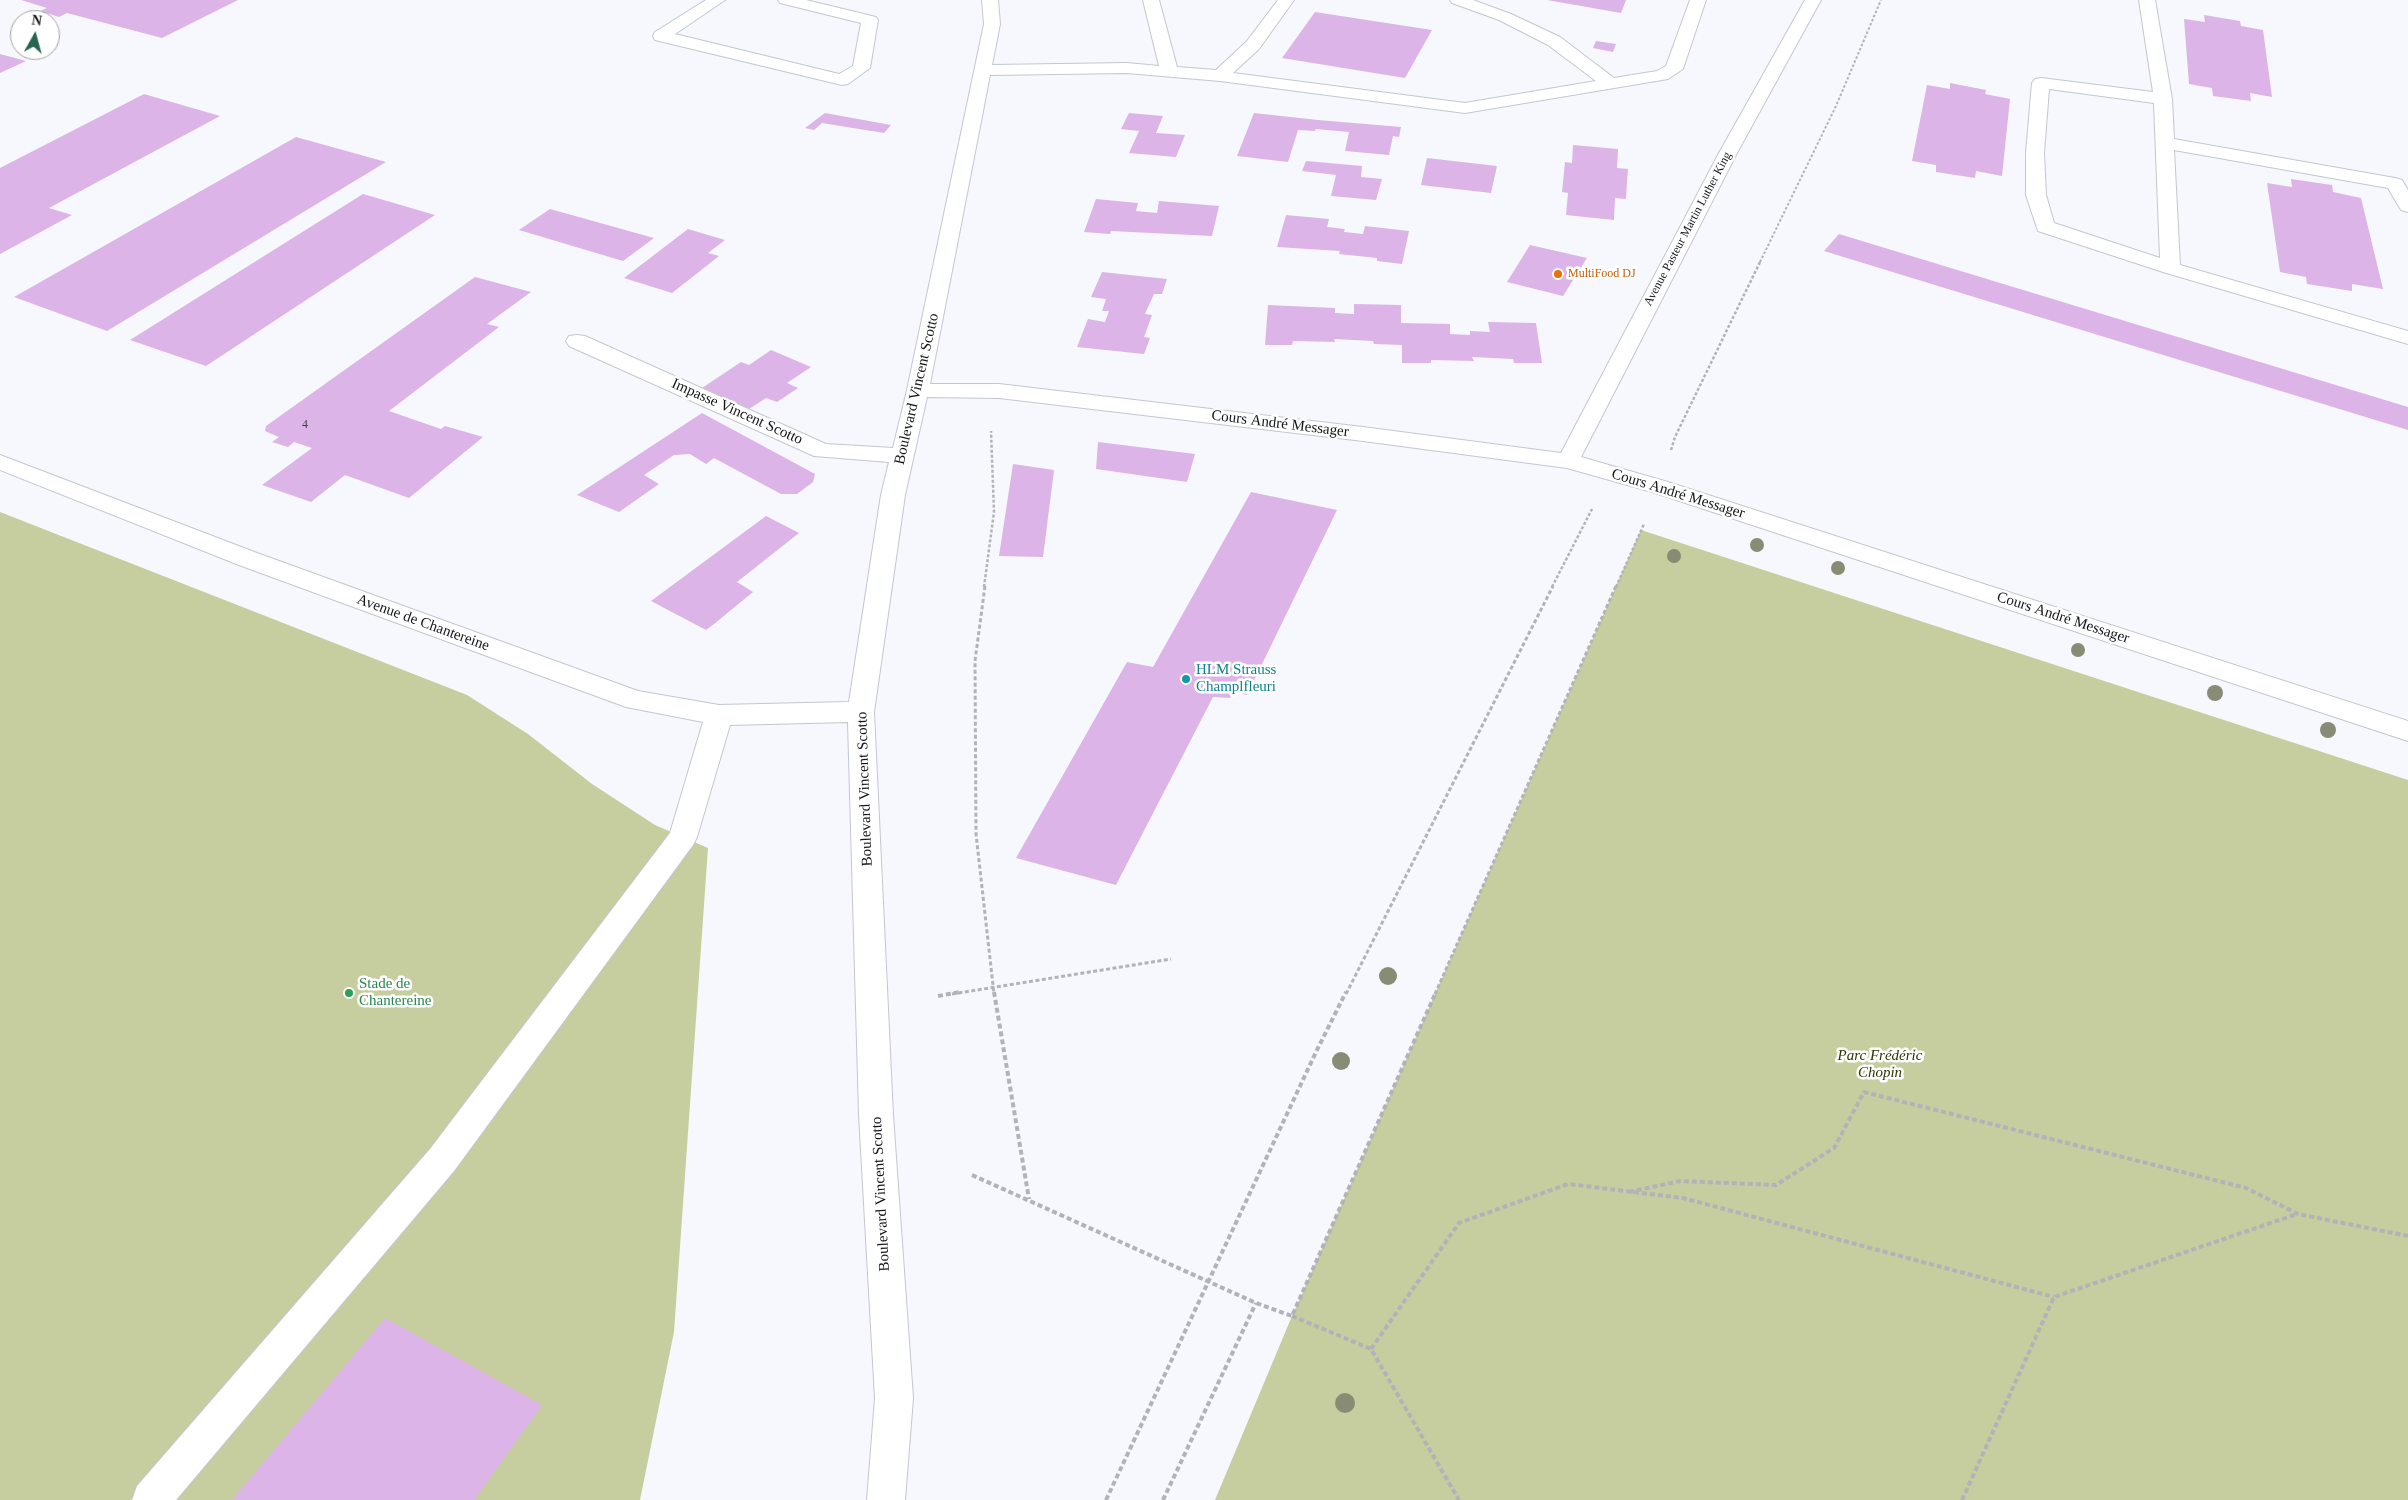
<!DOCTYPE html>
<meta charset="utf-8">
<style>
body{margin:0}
#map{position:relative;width:2408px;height:1500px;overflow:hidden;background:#f6f8fe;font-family:Georgia,serif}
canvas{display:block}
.north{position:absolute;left:10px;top:10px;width:50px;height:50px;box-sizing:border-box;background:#fff;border:1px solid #a1a1a3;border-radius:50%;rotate:7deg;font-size:14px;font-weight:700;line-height:20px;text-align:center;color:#141518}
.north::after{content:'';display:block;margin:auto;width:18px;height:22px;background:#29644d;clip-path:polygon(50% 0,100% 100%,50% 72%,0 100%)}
</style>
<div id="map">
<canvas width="2408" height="1500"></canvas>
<div class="north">N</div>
</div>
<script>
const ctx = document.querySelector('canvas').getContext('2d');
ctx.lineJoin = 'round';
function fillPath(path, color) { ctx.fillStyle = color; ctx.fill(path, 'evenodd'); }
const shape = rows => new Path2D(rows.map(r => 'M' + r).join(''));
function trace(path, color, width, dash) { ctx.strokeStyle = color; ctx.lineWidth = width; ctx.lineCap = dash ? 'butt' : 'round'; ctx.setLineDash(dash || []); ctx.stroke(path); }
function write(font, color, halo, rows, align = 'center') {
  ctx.font = font + ' Georgia,serif'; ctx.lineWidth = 5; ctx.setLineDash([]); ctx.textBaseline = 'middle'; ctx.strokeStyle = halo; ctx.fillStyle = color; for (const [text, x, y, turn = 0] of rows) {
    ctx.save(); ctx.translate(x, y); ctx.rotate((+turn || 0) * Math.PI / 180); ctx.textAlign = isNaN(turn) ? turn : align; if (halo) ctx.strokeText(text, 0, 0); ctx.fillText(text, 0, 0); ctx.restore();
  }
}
fillPath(shape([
 [0,512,467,695,528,734,592,784,655,825,708,848,674,1332,640,1500,0,1500],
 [1641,530,2408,780,2408,1500,1215,1500,1292,1316]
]), '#c6cd9f');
fillPath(shape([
 [21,0,238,0,162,38,67,13,59,17,40,11,47,8],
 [1547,0,1626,0,1621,13],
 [1315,12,1432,30,1405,78,1282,58],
 [2204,15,2240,21,2241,26,2263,30,2272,97,2250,93,2251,101,2213,96,2212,88,2189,84,2184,19,2205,22],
 [1596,41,1616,44,1613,52,1593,48],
 [0,54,26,61,0,73],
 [1950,83,1986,90,1985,94,2010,99,2002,176,1976,171,1975,178,1936,172,1936,165,1912,161,1927,85,1950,89],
 [144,94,220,116,49,208,72,215,0,254,0,168],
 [825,113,891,125,884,133,822,123,814,130,805,128],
 [1129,113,1163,116,1156,133,1185,135,1176,157,1129,153,1139,131,1121,129],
 [1254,113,1318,120,1401,127,1399,137,1393,136,1389,155,1345,151,1349,132,1316,129,1315,131,1298,130,1288,162,1237,156],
 [296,137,386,162,107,331,14,297],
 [1573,145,1618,149,1617,168,1628,169,1627,181,1626,199,1615,198,1614,220,1566,215,1568,193,1562,192,1565,162,1572,163],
 [1427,158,1497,166,1491,193,1421,185],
 [1306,161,1362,166,1361,177,1382,179,1376,200,1331,196,1336,175,1302,171],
 [2291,179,2332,185,2333,192,2361,198,2383,289,2352,284,2352,291,2307,284,2306,277,2280,272,2267,183,2292,187],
 [363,194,435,215,206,366,130,340],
 [1096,199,1138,203,1136,211,1157,213,1159,201,1219,206,1212,236,1111,231,1110,234,1084,232],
 [550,209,654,238,623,261,519,230],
 [1286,215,1329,219,1327,227,1345,229,1344,232,1363,234,1365,226,1409,231,1402,264,1377,261,1377,258,1339,254,1340,251,1277,247],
 [688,229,725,240,708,253,719,256,672,293,624,278],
 [1839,234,2408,407,2408,430,1824,251],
 [1530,245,1587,258,1563,296,1507,282],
 [1102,272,1167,279,1162,294,1154,294,1145,314,1152,315,1144,337,1150,338,1144,354,1077,347,1088,319,1105,322,1109,311,1102,311,1106,299,1091,297],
 [475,277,531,292,487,324,499,327,389,411,441,429,445,426,483,437,409,498,345,475,311,502,262,485,312,448,294,442,288,447,272,442,279,437,265,431,266,426],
 [1354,304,1401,305,1401,323,1450,324,1450,334,1470,335,1470,331,1490,332,1488,322,1536,323,1542,363,1514,363,1513,359,1472,357,1474,361,1431,360,1431,363,1402,363,1402,345,1374,344,1373,341,1334,339,1335,342,1293,341,1292,345,1265,345,1268,305,1335,308,1335,313,1354,314],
 [771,350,811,367,787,383,798,388,777,402,766,398,749,409,702,388,741,362,749,365],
 [702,413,815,474,813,482,797,494,781,494,714,458,706,464,690,454,674,455,644,475,659,484,619,512,577,495],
 [1098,442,1195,454,1187,482,1096,469],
 [1013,464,1054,470,1043,557,999,556],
 [1251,492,1337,510,1247,695,1232,691,1230,698,1213,697,1116,885,1016,858,1127,662,1153,667],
 [766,516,799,533,737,582,753,592,714,624,706,630,651,601],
 [385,1318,542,1405,474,1500,232,1500]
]), '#dcb4e7');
const minor = shape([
 [706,0,725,0,675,34,839,74,853,66,861,23,780,3,778,0,806,0,876,17,878,20,870,68,848,84,842,85,655,40,653,36,655,32,706,0],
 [982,0,998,0,1000,24,992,65,1127,63,1159,66,1143,0,1159,0,1177,67,1216,70,1247,41,1278,0,1294,0,1259,49,1233,73,1465,103,1596,81,1548,45,1499,20,1452,3,1450,0,1473,0,1511,14,1560,37,1614,78,1657,71,1666,66,1690,0,1706,0,1683,69,1668,79,1465,113,1220,81,1127,73,990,75,930,384,999,384,1363,427,1561,453,1719,153,1805,0,1821,0,1737,153,1581,457,1668,482,2408,721,2408,741,1652,492,1567,468,1363,441,999,398,927,397,905,495,874,712,893,1115,913,1398,905,1500,867,1500,875,1398,859,1115,848,722,730,725,697,837,693,845,454,1171,176,1500,132,1500,137,1486,430,1149,670,833,703,722,626,707,239,565,0,470,0,455,257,553,638,691,719,705,849,702,881,495,889,462,814,456,569,346,566,341,569,336,577,335,585,336,826,444,893,448,907,390,984,24,982,0],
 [2139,0,2155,0,2172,99,2174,139,2395,178,2402,180,2408,190,2408,212,2401,210,2388,188,2174,150,2180,265,2408,331,2408,344,2163,272,2038,231,2026,195,2026,153,2032,83,2035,79,2041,78,2153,92,2139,0],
 [2049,89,2154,103,2160,258,2054,223,2046,195,2044,153,2049,89]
]);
trace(minor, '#c3c7cf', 2);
trace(shape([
 [1760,262,1836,106,1881,0]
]), '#b2b3b8', 2, [2.5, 2]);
trace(shape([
 [1671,450,1675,437,1761,260],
 [984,587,994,512,991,431],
 [1552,587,1592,509],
 [1616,587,1644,524]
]), '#b2b3b8', 2.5, [3, 2]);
trace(shape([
 [985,586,975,661,976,834,994,994],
 [952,994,1171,959],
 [1346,994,1553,586],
 [1435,994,1616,586]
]), '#b2b3b8', 3, [4, 2.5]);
trace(shape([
 [994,992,1029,1199],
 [938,996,960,992],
 [972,1175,1256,1303,1292,1316,1436,992],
 [1629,1192,1680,1181,1776,1185,1834,1148,1864,1092,2246,1188,2298,1214,2408,1236],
 [1292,1316,1371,1349,1459,1500],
 [1371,1349,1459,1223,1568,1184,1683,1198,2054,1297],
 [1106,1500,1316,1052,1346,992],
 [1163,1500,1256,1303],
 [1962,1500,2054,1297,2297,1214]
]), '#b2b3b8', 4, [5, 3]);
fillPath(minor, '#fff');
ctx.fillStyle = '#898c74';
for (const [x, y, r] of [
 [1757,545,7],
 [1674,556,7],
 [1838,568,7],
 [2078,650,7],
 [2215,693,8],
 [2328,730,8],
 [1388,976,9],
 [1341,1061,9],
 [1345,1403,10]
]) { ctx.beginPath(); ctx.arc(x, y, r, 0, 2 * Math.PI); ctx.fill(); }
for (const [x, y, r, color] of [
 [1558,274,5,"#e8710a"],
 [1186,679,5,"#0f9aa8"],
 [349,993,5,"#2e9e5b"]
]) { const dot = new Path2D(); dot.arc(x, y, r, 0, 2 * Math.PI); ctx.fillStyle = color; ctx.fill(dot); trace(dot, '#fff', 2); }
write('12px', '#141518', '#fff', [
 ["Avenue Pasteur Martin Luther King",1688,229,-62]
]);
write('12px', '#c56008', '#fff', [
 ["MultiFood DJ",1568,274]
], 'left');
write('12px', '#463d4c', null, [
 ["4",305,425]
]);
write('15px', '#141518', '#fff', [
 ["Boulevard Vincent Scotto",917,389,-77],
 ["Impasse Vincent Scotto",737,412,24],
 ["Cours André Messager",1280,424,7],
 ["Cours André Messager",1678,494,17],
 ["Cours André Messager",2063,618,18],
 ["Avenue de Chantereine",423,623,20],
 ["Boulevard Vincent Scotto",865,789,-92],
 ["Boulevard Vincent Scotto",881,1194,-93]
]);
write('15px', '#0d838f', '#fff', [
 ["HLM Strauss",1196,670],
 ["Champlfleuri",1196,687]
], 'left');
write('15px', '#27864d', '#fff', [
 ["Stade de",359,984],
 ["Chantereine",359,1001]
], 'left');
write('italic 15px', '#303403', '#fff', [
 ["Parc Frédéric",1880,1056],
 ["Chopin",1880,1073]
]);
</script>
